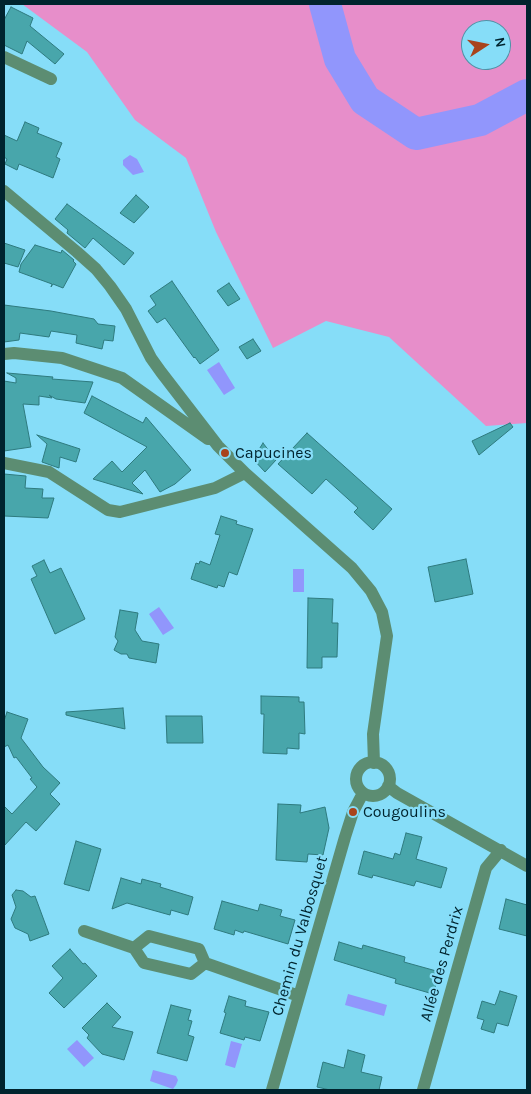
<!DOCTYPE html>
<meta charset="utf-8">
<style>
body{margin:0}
#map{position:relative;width:531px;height:1094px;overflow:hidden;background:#86ddf8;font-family:Karla,sans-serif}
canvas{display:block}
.frame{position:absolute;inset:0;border:5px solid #00242e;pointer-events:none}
.north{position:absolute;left:461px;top:20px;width:50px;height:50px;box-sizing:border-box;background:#86ddf8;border:1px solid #5093a7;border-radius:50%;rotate:79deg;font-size:14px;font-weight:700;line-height:20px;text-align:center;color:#00242e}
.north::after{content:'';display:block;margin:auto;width:18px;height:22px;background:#a9431b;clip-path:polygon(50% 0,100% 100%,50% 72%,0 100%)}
</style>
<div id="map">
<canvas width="531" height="1094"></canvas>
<div class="frame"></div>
<div class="north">N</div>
</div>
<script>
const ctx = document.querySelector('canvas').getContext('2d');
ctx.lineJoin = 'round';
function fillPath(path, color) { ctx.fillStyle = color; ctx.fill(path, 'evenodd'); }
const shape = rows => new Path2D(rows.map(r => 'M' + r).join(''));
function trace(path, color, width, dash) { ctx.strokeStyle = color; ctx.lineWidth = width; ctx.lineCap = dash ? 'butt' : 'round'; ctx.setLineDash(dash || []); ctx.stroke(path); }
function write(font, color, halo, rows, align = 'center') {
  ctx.font = font + ' Karla,sans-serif'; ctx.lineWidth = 4.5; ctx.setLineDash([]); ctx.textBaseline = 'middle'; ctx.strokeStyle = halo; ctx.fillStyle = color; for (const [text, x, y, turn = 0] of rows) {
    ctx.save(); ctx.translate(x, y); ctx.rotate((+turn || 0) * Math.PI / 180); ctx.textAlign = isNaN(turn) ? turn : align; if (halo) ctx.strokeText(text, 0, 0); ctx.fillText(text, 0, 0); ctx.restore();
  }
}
fillPath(shape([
 [22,4,527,4,527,423,486,426,389,337,326,321,273,348,216,232,186,158,135,120,87,52],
 [471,30,501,30,501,60,471,60]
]), '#e78eca');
fillPath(shape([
 [130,155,137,159,144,172,133,175,123,165,123,160],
 [219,362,235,388,224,395,207,370],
 [293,569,304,569,304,592,293,592],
 [159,607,174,628,163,635,149,614],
 [348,994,387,1005,384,1016,345,1005],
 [77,1040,94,1058,84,1067,67,1049],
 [231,1041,242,1044,235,1068,225,1065],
 [153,1070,176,1076,178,1080,176,1085,173,1089,150,1081]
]), '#9196fc');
trace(shape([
 [325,4,340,59,365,100,416,134,480,120,527,95]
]), '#9196fc', 32);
const building = shape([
 [11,7,33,18,30,26,64,54,55,64,27,41,22,54,4,45,4,20,11,7],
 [25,122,39,128,37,133,62,143,56,157,60,159,53,178,19,164,17,170,5,164,7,159,4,157,4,135,17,141,25,122],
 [136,195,149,207,134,223,120,213,136,195],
 [67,204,134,253,124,265,93,238,85,248,67,233,68,230,55,219,67,204],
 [4,243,25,250,18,267,4,263,4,243],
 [35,245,61,253,62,250,74,260,73,261,76,264,63,288,53,284,51,287,52,284,19,272,21,264,35,245],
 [172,281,219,350,200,364,195,357,194,358,165,318,157,323,148,311,156,305,150,296,172,281],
 [229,283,240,299,228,306,217,291,229,283],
 [4,305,51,311,94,319,98,324,115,326,113,341,104,340,102,349,76,343,77,335,51,331,49,337,20,333,19,340,4,342,4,305],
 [253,339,261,351,247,359,239,347,253,339],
 [7,373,53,377,52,379,93,382,85,403,56,399,49,395,52,398,39,396,39,405,23,404,31,447,4,451,4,381,16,383,16,378,7,373],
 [92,396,143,423,146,417,191,470,175,484,160,492,145,470,132,483,143,494,93,479,112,461,122,472,147,447,84,413,92,396],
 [510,423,513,427,479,455,472,441,510,423],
 [307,433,392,509,373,530,354,512,358,508,326,479,312,494,278,464,307,433],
 [37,435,80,449,76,462,60,457,59,468,42,462,47,444,37,435],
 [263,443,276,460,265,472,253,459,263,443],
 [4,474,26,476,25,488,43,489,42,498,54,498,48,518,4,516,4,474],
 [221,516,237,521,236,524,253,529,237,575,229,572,224,587,218,585,217,588,191,579,196,563,199,564,200,561,210,565,220,535,215,534,221,516],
 [466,559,473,594,435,602,428,567,466,559],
 [44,560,50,573,61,568,85,619,55,634,31,579,37,576,32,566,44,560],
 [308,598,333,599,332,623,338,623,337,657,322,657,322,668,307,668,308,598],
 [120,610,138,613,135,630,142,641,159,644,156,663,129,658,127,654,121,654,114,650,118,641,115,637,120,610],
 [261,696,299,697,299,702,304,702,305,734,299,733,299,749,287,748,287,754,263,753,264,714,261,714,261,696],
 [123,708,125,729,66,715,66,712,123,708],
 [7,712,28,719,21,738,43,767,60,783,50,794,60,804,36,831,26,822,4,846,4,806,12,814,37,787,30,779,32,778,16,757,14,758,8,745,4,747,4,721,7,712],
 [166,716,202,716,203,743,167,743,166,716],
 [278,804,301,805,300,813,325,807,329,828,323,855,308,854,307,862,276,860,278,804],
 [406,833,422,837,416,859,447,868,441,888,416,881,414,886,373,875,372,878,358,874,364,851,393,859,395,853,400,855,406,833],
 [76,841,101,849,89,891,64,884,76,841],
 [121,878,141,884,142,879,161,884,160,887,193,897,188,915,171,910,170,915,127,903,112,909,121,878],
 [16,890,23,891,31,897,35,896,49,934,30,941,28,934,15,928,11,919,16,907,12,895,16,890],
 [506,899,527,905,527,936,499,929,506,899],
 [222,901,258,911,260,904,282,910,280,916,295,920,288,944,244,931,243,933,235,930,234,935,214,929,222,901],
 [339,942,362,949,363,945,405,957,404,962,440,972,433,994,395,983,396,979,334,960,339,942],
 [70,949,83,964,85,963,97,976,64,1008,49,993,63,978,52,966,70,949],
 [500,991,517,996,508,1026,497,1023,494,1033,481,1029,484,1020,477,1018,482,1001,495,1005,500,991],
 [229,996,246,1001,245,1006,269,1012,260,1041,245,1037,244,1040,220,1033,226,1013,224,1012,229,996],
 [107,1003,121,1017,112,1027,133,1032,124,1060,102,1054,87,1038,89,1035,82,1028,107,1003],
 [171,1005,191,1010,188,1020,192,1021,188,1035,194,1037,187,1061,157,1053,171,1005],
 [348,1050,365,1055,361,1072,382,1077,379,1090,330,1090,317,1087,323,1062,344,1068,348,1050]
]);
fillPath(building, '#48a6ab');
trace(building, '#2e7a7e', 1);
trace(shape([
 [4,57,51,79],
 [4,191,77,252,96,269,110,286,126,309,151,358,161,372,218,446,245,473,352,568,371,591,382,612,387,636,373,734,374,763],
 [4,354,14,353,62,358,122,378,208,439],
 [4,463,49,472,108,510,120,512,215,488,245,473],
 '356 779a17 17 0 1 1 34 0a17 17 0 1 1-34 0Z',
 [388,786,397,793,527,866],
 [84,931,134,948],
 [205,963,191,974,144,963,134,948,149,936,199,949,205,963,299,996],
 [272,1090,345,837,353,812,363,793],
 [423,1090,486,868,501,850]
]), '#5c8d72', 12);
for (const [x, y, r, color] of [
 [225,453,5,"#a9431b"],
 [353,812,5,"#a9431b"]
]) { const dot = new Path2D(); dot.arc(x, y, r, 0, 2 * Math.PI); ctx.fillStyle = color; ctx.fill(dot); trace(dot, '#86ddf8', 2); }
write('16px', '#00242e', '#86ddf8', [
 ["Capucines",235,453],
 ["Cougoulins",363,812]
], 'left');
write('16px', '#00242e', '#86ddf8', [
 ["Chemin du Valbosquet",300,936,-74],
 ["Allée des Perdrix",442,964,-74]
]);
</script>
